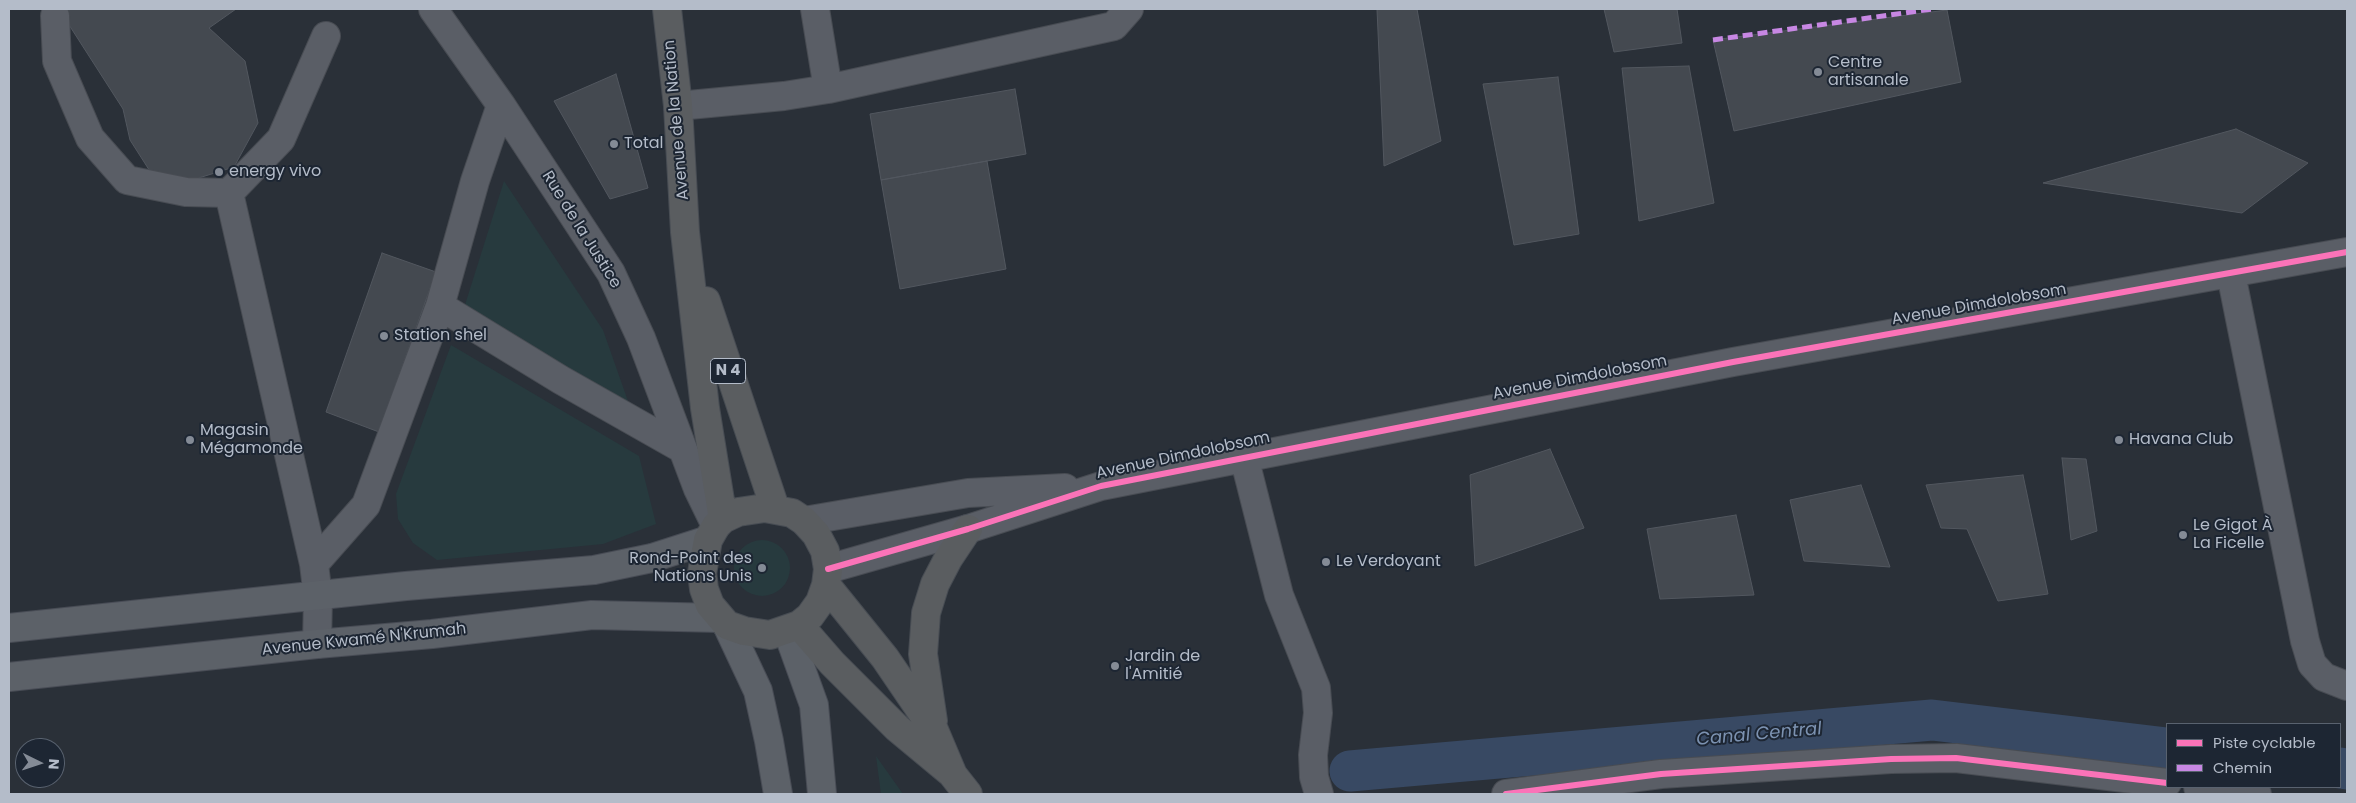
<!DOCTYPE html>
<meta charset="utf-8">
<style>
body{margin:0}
#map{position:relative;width:2356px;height:803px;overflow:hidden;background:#2a3038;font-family:Poppins,sans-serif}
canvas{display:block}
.frame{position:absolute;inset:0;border:10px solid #b4bcc9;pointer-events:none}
.legend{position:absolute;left:2166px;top:723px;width:175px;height:65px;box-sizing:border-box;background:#1d2633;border:1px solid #59626f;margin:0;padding:6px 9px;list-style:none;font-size:15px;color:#b4bcc9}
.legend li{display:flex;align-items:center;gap:10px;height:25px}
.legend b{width:25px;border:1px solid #59626f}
.north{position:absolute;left:15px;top:738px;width:50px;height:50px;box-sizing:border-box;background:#1d2633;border:1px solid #59626f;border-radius:50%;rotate:94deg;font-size:14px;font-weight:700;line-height:20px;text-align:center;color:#b4bcc9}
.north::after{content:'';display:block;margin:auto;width:18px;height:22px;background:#848b96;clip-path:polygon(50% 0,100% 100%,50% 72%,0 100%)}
</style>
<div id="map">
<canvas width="2356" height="803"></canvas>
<div class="frame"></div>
<ul class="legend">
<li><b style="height:6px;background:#fb73b8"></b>Piste cyclable</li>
<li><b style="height:6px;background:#c787e3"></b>Chemin</li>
</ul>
<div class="north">N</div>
</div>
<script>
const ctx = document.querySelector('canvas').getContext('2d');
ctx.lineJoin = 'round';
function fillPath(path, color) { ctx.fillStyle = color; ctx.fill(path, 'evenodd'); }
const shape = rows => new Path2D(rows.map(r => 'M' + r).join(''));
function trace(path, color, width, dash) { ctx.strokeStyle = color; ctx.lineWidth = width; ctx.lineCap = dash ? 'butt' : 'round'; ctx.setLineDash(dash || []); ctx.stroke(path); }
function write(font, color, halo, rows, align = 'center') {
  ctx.font = font + ' Poppins,sans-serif'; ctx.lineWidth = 4; ctx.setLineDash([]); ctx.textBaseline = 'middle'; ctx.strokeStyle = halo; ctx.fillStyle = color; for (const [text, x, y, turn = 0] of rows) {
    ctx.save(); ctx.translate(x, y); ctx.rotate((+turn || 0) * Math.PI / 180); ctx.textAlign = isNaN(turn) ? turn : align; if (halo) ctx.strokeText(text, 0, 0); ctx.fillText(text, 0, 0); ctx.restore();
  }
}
fillPath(shape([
 [504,181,603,330,629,404,464,308],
 [451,345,639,456,656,524,603,544,437,560,413,543,398,519,396,494],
 '734 568a28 28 0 1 1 56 0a28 28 0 1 1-56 0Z',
 [876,756,903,794,881,794]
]), '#273a3e');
trace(shape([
 [2340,768,2347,769],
 [1350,771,1932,720,2167,748]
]), '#384963', 41);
const building = shape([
 [71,9,236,9,209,28,245,61,258,123,234,167,189,181,153,176,130,140,123,109,62,14,71,9],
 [1377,9,1417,9,1441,141,1384,166,1377,9],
 [1604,9,1677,9,1682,43,1614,52,1604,9],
 [1947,10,1961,82,1734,131,1713,40,1947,10],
 [1689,66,1714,203,1639,221,1622,68,1689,66],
 [616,74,648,188,610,199,554,101,616,74],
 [1558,77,1579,234,1514,245,1483,84,1558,77],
 [1015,89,1026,154,881,180,870,114,1015,89],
 [2236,129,2308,163,2242,213,2043,183,2236,129],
 [987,161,1006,269,900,289,881,180,987,161],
 [382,253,436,272,379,432,326,412,382,253],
 [1550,449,1584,528,1475,566,1470,475,1550,449],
 [2062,458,2086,459,2097,531,2071,540,2062,458],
 [2023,475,2048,594,1998,601,1967,529,1941,528,1926,485,2023,475],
 [1861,485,1890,567,1804,561,1790,500,1861,485],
 [1736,515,1754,595,1660,599,1647,529,1736,515]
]);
fillPath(building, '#444950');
trace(building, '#52575f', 1);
const minor = shape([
 [433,9,501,105,611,273,641,338,698,489,716,526],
 [815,9,828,89],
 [55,16,57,61,90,138,127,180,186,192,229,193,281,139,326,36],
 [678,106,784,96,828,89,1114,26,1129,9],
 [229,193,314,564,318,597,317,644],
 [2231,274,2305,641,2312,664,2324,677,2347,686],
 [440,306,561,380,681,448],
 [1244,457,1279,595,1316,688,1318,713,1313,755,1314,777,1319,794],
 [804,521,968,493,1065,488],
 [314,564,366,505,440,306,475,181,501,105],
 [828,569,968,529,1101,486,1733,362,2347,252],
 [2198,787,2257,794],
 [1506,794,1661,774,1891,759,1956,758,2167,783]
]);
const major = shape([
 [727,625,758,691,769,741,778,794],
 [9,628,406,586,594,570,652,558,708,540],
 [787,630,814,705,822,794],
 [9,677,317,644,432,634,592,615,720,618]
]);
const highway = shape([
 [667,9,678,106,685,232,705,408,723,519],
 [706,301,775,508],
 [765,508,792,513,804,521,816,534,825,551,828,569,826,585,820,602,810,616,799,625,770,635,744,631,727,625,710,605,704,589,702,573,708,540,716,526,723,519,738,512,765,508],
 [826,585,885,658,934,730,953,775,968,794],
 [799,625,832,663,897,728,950,772],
 [933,721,923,654,926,613,935,584,948,559,968,529]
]);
trace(minor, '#484c53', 30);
trace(major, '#484c55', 30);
trace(highway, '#474c53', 30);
trace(minor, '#5a5e66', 28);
trace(major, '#5c6168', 28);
trace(highway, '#5a5d60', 28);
trace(shape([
 [1713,40,1932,9]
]), '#c787e3', 5, [10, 5]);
trace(shape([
 [828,569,968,529,1101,486,1733,362,2347,252],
 [1506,794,1661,774,1891,759,1956,758,2167,783]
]), '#fb73b8', 6);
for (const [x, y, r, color] of [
 [1818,72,5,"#848b96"],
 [614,144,5,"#848b96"],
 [219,172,5,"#848b96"],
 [384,336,5,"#848b96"],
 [190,440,5,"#848b96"],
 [2119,440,5,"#848b96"],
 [2183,535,5,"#848b96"],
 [1326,562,5,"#848b96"],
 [762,568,5,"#848b96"],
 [1115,666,5,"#848b96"]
]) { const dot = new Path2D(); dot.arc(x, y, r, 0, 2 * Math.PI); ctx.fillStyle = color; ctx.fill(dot); trace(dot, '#1d2633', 2); }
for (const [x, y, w] of [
 [728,371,35]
]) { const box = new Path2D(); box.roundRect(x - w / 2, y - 12.5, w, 25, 4); ctx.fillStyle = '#1d2633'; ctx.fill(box); trace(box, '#b4bcc9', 1); }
write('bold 15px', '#b4bcc9', null, [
 ["N 4",728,371]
]);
write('16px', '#b4bcc9', '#1d2633', [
 ["Centre",1828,63],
 ["artisanale",1828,81],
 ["Total",624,144],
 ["energy vivo",229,172],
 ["Station shel",394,336],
 ["Magasin",200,431],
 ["Mégamonde",200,449],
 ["Havana Club",2129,440],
 ["Le Gigot À",2193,526],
 ["La Ficelle",2193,544],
 ["Rond-Point des",752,559,"right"],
 ["Nations Unis",752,577,"right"],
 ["Le Verdoyant",1336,562],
 ["Jardin de",1125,657],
 ["l'Amitié",1125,675]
], 'left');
write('16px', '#b4bcc9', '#1d2633', [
 ["Avenue de la Nation",677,120,-95],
 ["Rue de la Justice",581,230,58],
 ["Avenue Dimdolobsom",1979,305,-10],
 ["Avenue Dimdolobsom",1580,378,-11],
 ["Avenue Dimdolobsom",1183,456,-12],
 ["Avenue Kwamé N'Krumah",364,640,-6]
]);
write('italic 18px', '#7c92b1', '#1d2633', [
 ["Canal Central",1759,735,-5]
]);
</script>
